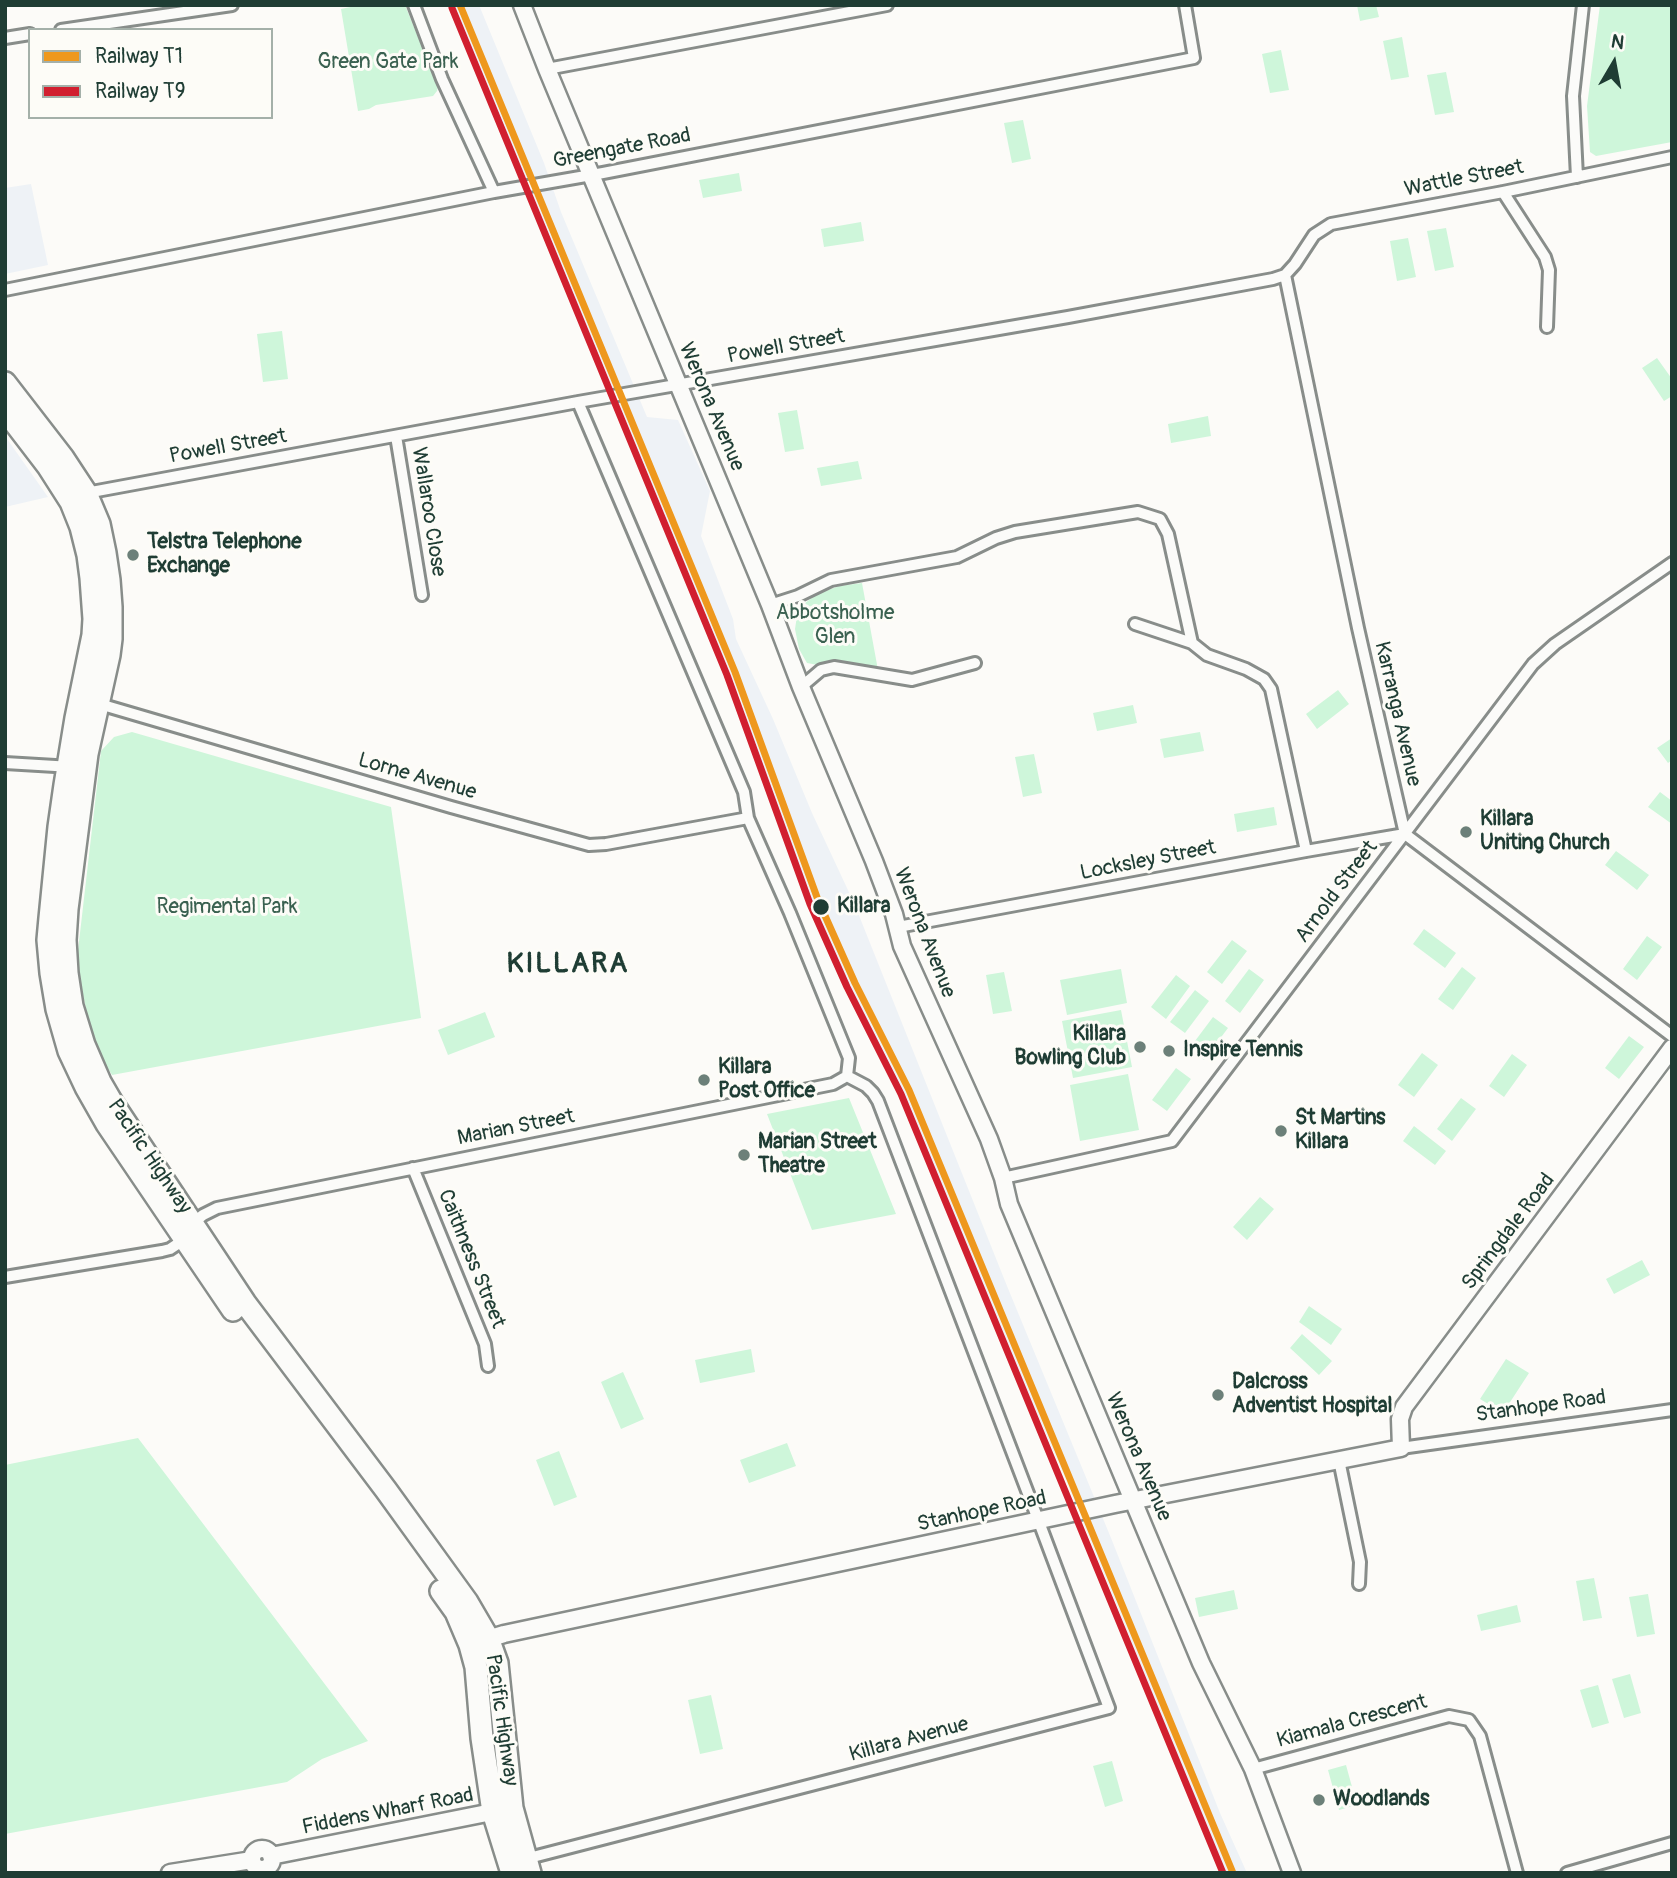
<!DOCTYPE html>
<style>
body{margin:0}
#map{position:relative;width:1677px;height:1878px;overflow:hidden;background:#fcfbf8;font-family:Pangolin,sans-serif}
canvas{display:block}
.frame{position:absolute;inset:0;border:7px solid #1f3d34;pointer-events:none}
.legend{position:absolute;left:28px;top:28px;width:245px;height:91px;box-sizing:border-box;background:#fdfcf7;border:2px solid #a4b0a9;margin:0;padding:9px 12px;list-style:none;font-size:21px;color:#1f3d34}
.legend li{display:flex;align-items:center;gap:14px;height:35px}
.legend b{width:35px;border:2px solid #a4b0a9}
.north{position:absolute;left:1579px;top:28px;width:70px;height:70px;-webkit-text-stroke:5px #fdfcf7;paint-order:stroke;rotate:10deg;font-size:19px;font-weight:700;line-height:28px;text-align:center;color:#1f3d34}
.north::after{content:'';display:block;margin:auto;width:24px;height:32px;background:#1f3d34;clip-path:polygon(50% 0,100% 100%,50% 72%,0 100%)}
</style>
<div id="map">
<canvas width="1677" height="1878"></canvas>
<div class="frame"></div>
<ul class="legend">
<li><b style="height:9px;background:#ee981d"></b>Railway T1</li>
<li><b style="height:9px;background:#d11f2f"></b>Railway T9</li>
</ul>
<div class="north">N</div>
</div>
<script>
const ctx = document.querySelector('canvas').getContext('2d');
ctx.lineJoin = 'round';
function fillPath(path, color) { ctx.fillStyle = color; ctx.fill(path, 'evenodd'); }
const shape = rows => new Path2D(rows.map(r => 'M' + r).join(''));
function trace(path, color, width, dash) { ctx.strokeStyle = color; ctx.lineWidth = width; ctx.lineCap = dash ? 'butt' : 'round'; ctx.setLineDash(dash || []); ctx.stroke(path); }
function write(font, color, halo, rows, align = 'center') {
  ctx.font = font + ' Pangolin,sans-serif'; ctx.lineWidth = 6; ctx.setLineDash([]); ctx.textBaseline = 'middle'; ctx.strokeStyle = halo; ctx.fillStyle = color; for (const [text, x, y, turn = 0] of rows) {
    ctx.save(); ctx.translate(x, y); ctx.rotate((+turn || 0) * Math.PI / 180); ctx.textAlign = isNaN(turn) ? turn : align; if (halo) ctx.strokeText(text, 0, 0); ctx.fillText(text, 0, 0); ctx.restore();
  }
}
fillPath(shape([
 [449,5,479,5,544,163,561,212,647,417,678,420,710,491,701,536,733,619,736,639,773,719,812,813,854,903,1007,1286,1111,1538,1220,1813,1247,1873,1225,1873,1063,1473,989,1304,938,1180,817,923,783,838,740,698,604,367],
 [31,184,48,265,5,274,5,188],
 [5,436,48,497,5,507]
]), '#eef2f6');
fillPath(shape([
 [360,5,405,5,438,86,437,91,433,96,376,105,369,109,358,111,341,9],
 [1357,5,1376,5,1379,17,1360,21],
 [1600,5,1672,5,1672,142,1596,156,1590,152,1587,106],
 [1402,37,1409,77,1391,80,1383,41],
 [1281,50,1289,90,1270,93,1262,54],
 [1446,72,1454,112,1435,115,1427,75],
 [1023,120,1031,159,1012,163,1004,123],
 [739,173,742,191,703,198,699,180],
 [861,222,864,241,824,247,821,229],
 [1446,228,1454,267,1435,271,1427,231],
 [1408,238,1416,277,1397,281,1390,241],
 [282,331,288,379,263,382,257,334],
 [1657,358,1672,379,1672,396,1664,401,1642,368],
 [797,410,804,449,785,452,778,413],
 [1208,416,1211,436,1171,443,1168,424],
 [858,461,862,479,821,486,817,468],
 [862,583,878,670,835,662,818,665,807,663,799,649,795,629,797,616,805,603,817,594,839,586],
 [1338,690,1349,704,1317,729,1306,714],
 [1133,705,1137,723,1097,731,1093,713],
 [132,732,391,807,421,1018,112,1075,94,1046,83,995,77,959,101,751,114,737],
 [1200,732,1204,751,1164,758,1160,739],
 [1672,738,1672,760,1668,763,1657,748],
 [1034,754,1042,793,1023,797,1015,757],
 [1660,792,1672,801,1672,824,1648,807],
 [1274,807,1277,825,1237,832,1234,814],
 [1616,851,1649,875,1637,890,1605,865],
 [1424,929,1456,953,1445,968,1413,944],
 [1647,936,1662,947,1637,980,1623,969],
 [1232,940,1247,951,1222,984,1207,972],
 [1462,967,1476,978,1453,1010,1438,999],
 [1121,969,1127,1003,1067,1015,1060,980],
 [1249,969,1264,980,1240,1013,1225,1001],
 [1004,972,1012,1011,993,1014,986,975],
 [1176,975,1190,986,1166,1019,1151,1007],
 [1195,990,1209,1001,1185,1033,1170,1022],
 [1121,1010,1132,1067,1073,1078,1062,1021],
 [485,1012,495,1037,448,1055,438,1030],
 [1213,1017,1228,1028,1204,1060,1189,1049],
 [1629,1036,1644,1047,1619,1079,1605,1068],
 [1422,1053,1438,1065,1414,1097,1398,1085],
 [1512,1054,1527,1065,1504,1097,1489,1086],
 [1176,1068,1191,1079,1167,1111,1152,1100],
 [1128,1074,1139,1130,1080,1141,1070,1085],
 [849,1098,896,1214,812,1230,767,1114],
 [1461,1098,1476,1109,1452,1141,1437,1129],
 [1414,1126,1446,1151,1435,1165,1403,1141],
 [1260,1197,1274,1209,1247,1240,1233,1227],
 [1642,1260,1650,1275,1614,1294,1606,1279],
 [1309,1306,1342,1329,1331,1345,1299,1322],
 [1302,1334,1332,1361,1319,1375,1290,1348],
 [751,1349,755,1372,700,1383,695,1360],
 [1506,1359,1529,1373,1503,1413,1480,1399],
 [623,1372,644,1419,621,1429,601,1382],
 [138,1438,368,1741,322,1759,287,1782,5,1834,5,1465],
 [787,1443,796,1466,749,1483,740,1460],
 [559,1451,577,1497,554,1506,536,1460],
 [1594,1578,1602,1618,1583,1621,1576,1581],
 [1234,1590,1238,1609,1199,1617,1195,1598],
 [1648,1594,1655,1634,1637,1637,1629,1597],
 [1517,1605,1521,1622,1481,1631,1477,1615],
 [1630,1674,1641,1713,1624,1718,1612,1679],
 [1598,1685,1609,1723,1592,1728,1580,1690],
 [711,1695,723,1749,700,1754,688,1700],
 [1112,1761,1123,1801,1105,1807,1093,1766],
 [1346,1765,1357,1805,1339,1810,1328,1770]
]), '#cef6da');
const street = shape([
 [414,5,442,79,494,192],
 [61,30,232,5],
 [5,38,30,34],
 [547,69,887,5],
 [1577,177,1573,96,1583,5],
 [1503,192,1545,257,1549,270,1547,327],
 [1285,275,1358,628,1405,834,1672,1036],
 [5,290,494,192,603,173,1194,58,1185,5],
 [578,402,744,792,748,818,790,913,849,1058,847,1076],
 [396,436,422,595],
 [86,493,578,402,1068,317,1273,279,1285,275,1295,264,1314,235,1331,224,1503,192,1672,157],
 [770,605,798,596,831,580,957,557,996,538,1015,532,1138,512,1160,519,1168,534,1192,643,1207,655,1246,669,1264,679,1271,689,1306,851],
 [1135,624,1192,643],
 [801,687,821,670,834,667,912,680,975,663],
 [96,703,451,807,589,845,606,844,748,818],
 [5,763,72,767],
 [898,927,1306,851,1405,834],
 [413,1168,485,1344,488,1366],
 [1003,1178,1172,1141,1533,664,1555,644,1672,563],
 [193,1223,203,1215,217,1208,833,1084,847,1076],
 [5,1277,162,1251,170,1249,185,1239],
 [1401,1448,1672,1410],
 [1339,1460,1360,1562,1359,1584],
 [1253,1769,1449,1716,1469,1720,1480,1736,1517,1873],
 [525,1859,1109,1708,1039,1522,878,1101,873,1093,866,1086,847,1076],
 [265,1869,266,1873],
 [1567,1873,1672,1843]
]);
const secondary = shape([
 [522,5,547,69,770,605,801,687,874,861,894,914,902,946,989,1139,1003,1178,1009,1204,1201,1663,1253,1769,1292,1873],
 [478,1642,504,1634,1115,1504,1401,1448,1400,1419,1404,1407,1672,1048],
 '252 1859a10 10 0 1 1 20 0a10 10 0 1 1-20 0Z',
 [271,1856,502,1810],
 [170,1873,252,1860]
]);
const highway = shape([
 [5,383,63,458,86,493,99,524,105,553,109,580,111,607,111,639,109,655,87,754,67,909,65,940,67,973,72,1006,84,1045,100,1082,111,1101,245,1303,386,1490,467,1602,488,1638,497,1663,512,1808,530,1873],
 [5,410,48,466,71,502,81,527,88,555,91,578,94,619,93,635,76,718,65,785,59,827,50,918,48,940,51,973,57,1009,69,1051,86,1087,107,1124,233,1310],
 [441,1591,456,1612,470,1645,476,1667,482,1738,493,1812,512,1873]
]);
trace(street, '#888d8a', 16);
trace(secondary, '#888d8a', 21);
trace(highway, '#888d8a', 26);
trace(street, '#fbfbf9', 10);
trace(secondary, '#fbfbf9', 16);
trace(highway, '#fbfbf9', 21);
trace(shape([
 [460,5,735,672,818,900,855,983,909,1090,1233,1873]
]), '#ee981d', 7);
trace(shape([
 [452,8,727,675,810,904,847,987,901,1094,1223,1873]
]), '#d11f2f', 7);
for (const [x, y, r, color] of [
 [133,555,7,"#6c8079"],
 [1466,832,7,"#6c8079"],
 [821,907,9,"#1f3d34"],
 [1140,1047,7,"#6c8079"],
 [1169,1051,7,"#6c8079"],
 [704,1080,7,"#6c8079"],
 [1281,1131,7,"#6c8079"],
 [744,1155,7,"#6c8079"],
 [1218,1395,7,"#6c8079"],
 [1319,1800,7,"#6c8079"]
]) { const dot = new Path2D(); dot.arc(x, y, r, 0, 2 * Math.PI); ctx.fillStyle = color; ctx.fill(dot); trace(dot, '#fdfcf7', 2.5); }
write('21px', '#3a6150', '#fdfcf7', [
 ["Green Gate Park",388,63],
 ["Abbotsholme",835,614],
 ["Glen",835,638],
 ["Regimental Park",227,908]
]);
write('21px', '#1f3d34', '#fdfcf7', [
 ["Greengate Road",622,149,-11],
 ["Wattle Street",1464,179,-11],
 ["Powell Street",786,347,-10],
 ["Werona Avenue",711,407,67],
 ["Powell Street",228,447,-10],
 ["Wallaroo Close",428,512,81],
 ["Karranga Avenue",1397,714,77],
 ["Lorne Avenue",417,777,16],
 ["Locksley Street",1148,861,-11],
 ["Arnold Street",1337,892,-53],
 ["Werona Avenue",924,933,69],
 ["Marian Street",516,1128,-11],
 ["Pacific Highway",149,1157,56],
 ["Springdale Road",1509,1232,-53],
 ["Caithness Street",471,1259,68],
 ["Stanhope Road",1541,1407,-8],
 ["Werona Avenue",1138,1457,67],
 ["Stanhope Road",982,1512,-12],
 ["Pacific Highway",501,1720,82],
 ["Kiamala Crescent",1352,1722,-15],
 ["Killara Avenue",909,1740,-15],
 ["Fiddens Wharf Road",388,1812,-11]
]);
write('bold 21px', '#1f3d34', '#fdfcf7', [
 ["Telstra Telephone",147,543],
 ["Exchange",147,567],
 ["Killara",1480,820],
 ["Uniting Church",1480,844],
 ["Killara",1126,1035,"right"],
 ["Bowling Club",1126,1059,"right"],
 ["Inspire Tennis",1183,1051],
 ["Killara",718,1068],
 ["Post Office",718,1092],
 ["St Martins",1295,1119],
 ["Killara",1295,1143],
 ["Marian Street",758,1143],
 ["Theatre",758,1167],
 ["Dalcross",1232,1383],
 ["Adventist Hospital",1232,1407],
 ["Woodlands",1333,1800]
], 'left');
write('bold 21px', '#1f3d34', '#fdfcf7', [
 ["Killara",837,907]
], 'left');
ctx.letterSpacing = '2px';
write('bold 28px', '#1f3d34', '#fdfcf7', [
 ["KILLARA",568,965]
]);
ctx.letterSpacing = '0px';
</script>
